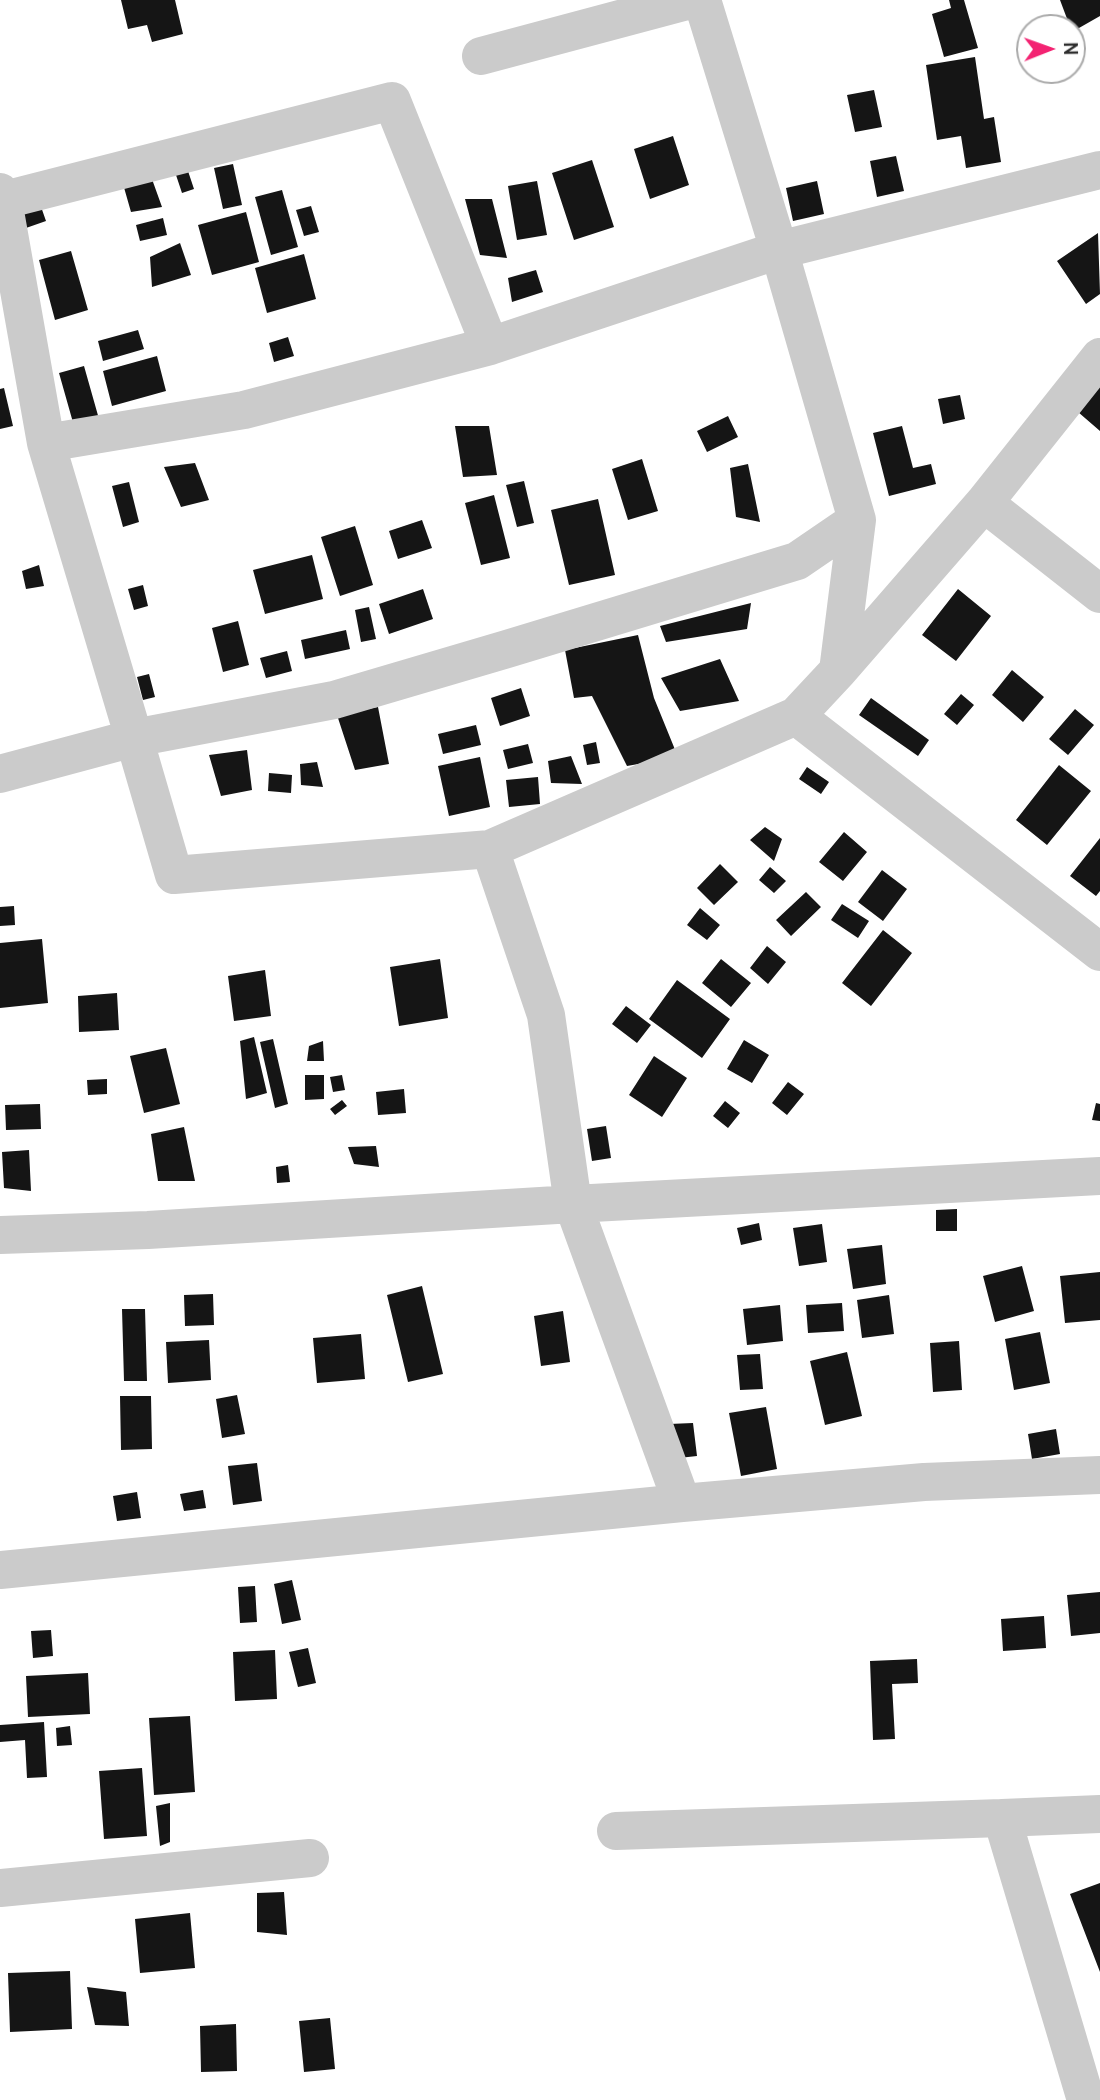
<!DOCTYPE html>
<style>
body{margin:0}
#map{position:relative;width:1100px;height:2100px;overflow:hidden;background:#fff;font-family:Cabin,sans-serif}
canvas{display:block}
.north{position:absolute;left:1016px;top:14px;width:70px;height:70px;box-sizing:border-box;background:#fff;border:2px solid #ababab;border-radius:50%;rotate:89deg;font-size:19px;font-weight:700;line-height:28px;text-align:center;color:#2e2e2e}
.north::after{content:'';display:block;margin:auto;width:24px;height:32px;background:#f32372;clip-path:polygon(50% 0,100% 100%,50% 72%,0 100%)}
</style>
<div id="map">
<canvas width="1100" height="2100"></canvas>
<div class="north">N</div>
</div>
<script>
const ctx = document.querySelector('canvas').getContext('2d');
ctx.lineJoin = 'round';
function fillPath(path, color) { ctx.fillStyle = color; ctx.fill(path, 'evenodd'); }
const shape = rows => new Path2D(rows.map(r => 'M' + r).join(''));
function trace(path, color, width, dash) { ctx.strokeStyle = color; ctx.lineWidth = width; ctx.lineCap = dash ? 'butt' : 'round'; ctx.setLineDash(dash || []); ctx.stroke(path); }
fillPath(shape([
 [121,0,175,0,183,34,152,42,147,25,128,29],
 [949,0,964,0,978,48,944,57,932,14,951,8],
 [1060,0,1100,0,1100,16,1072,32],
 [975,57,984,119,994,117,1001,162,966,168,961,136,937,140,926,65],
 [874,90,882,127,855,132,847,95],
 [673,136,689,185,650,199,634,149],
 [896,156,904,191,877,197,870,161],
 [592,160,614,227,574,240,552,173],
 [185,162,194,189,182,193,173,166],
 [233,164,242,205,223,209,214,168],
 [148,168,162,207,131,212,121,177],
 [537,181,547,235,517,240,508,186],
 [817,181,824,214,793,221,786,188],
 [282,190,298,247,271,255,255,197],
 [465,199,492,199,507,258,480,255],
 [39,201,46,221,26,228,19,208],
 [311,206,319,232,304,236,296,210],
 [246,212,259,262,212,275,198,225],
 [163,218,167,235,140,241,136,225],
 [1098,233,1100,294,1086,304,1057,261],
 [180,243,191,275,152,287,150,257],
 [71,251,88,310,55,320,39,260],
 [304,254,316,299,267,313,255,268],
 [536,270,543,292,512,302,508,278],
 [138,330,144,349,103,361,98,341],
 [288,337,294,356,274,362,269,343],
 [157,356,166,391,112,406,103,371],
 [84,366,99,419,74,426,59,373],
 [1100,386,1100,431,1078,412],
 [4,388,13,426,0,429,0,389],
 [960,395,965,419,943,424,938,399],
 [728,416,738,437,707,452,697,431],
 [455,426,489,426,497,475,463,477],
 [902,426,913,468,931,464,936,484,889,496,873,433],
 [642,459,658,511,628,520,612,469],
 [195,463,209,500,181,507,164,467],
 [748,464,760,522,736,517,730,468],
 [524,481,534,523,517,527,506,485],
 [129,482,139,522,123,527,112,486],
 [494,495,510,558,481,565,465,503],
 [598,499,615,575,569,585,551,510],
 [422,520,432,548,398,559,389,531],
 [355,526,373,585,340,596,321,537],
 [312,555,323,599,265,614,253,570],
 [39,565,44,586,26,589,22,571],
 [143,585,148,606,134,610,128,589],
 [423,589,433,619,389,634,379,604],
 [958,589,991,616,956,661,922,635],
 [751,603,747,629,666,642,660,626],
 [369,607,376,639,361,642,355,610],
 [238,621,249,665,223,672,212,628],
 [346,630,350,649,305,659,301,640],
 [638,635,654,698,678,757,627,766,592,696,574,698,565,650],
 [287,651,292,671,266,678,260,658],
 [720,659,739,701,680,711,661,678],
 [1012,670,1044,697,1023,722,992,695],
 [149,674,155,697,143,700,137,677],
 [521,688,530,716,500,726,491,698],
 [961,694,974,705,957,725,944,714],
 [871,698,929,740,918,756,859,715],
 [378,707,389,764,355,770,337,715],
 [1075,709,1094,725,1068,755,1049,739],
 [476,725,481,745,443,754,438,734],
 [596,742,600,763,587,765,583,745],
 [528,744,533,763,508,769,503,750],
 [247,750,252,790,221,796,209,755],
 [571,756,582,784,551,783,548,761],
 [480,757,490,807,449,816,438,766],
 [317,762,323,787,301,785,300,764],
 [1059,765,1091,791,1047,845,1016,820],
 [807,767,829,782,821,794,799,779],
 [269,773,292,775,291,793,268,791],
 [538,777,540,804,509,807,506,780],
 [765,827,782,839,774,861,750,840],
 [844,832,867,852,843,881,819,862],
 [1100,838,1100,891,1096,896,1070,876],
 [720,864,738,882,714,905,697,888],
 [770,867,786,881,774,893,759,880],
 [882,870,907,889,883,921,858,902],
 [806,892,821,907,791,936,776,920],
 [842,904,869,921,858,938,831,920],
 [14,906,15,925,0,926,0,907],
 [700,908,720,925,707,940,687,925],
 [883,930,912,953,871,1006,842,983],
 [42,939,48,1003,0,1008,0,943],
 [767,946,786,962,768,984,750,968],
 [440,959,448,1018,399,1026,390,967],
 [721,959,751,983,731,1007,702,983],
 [265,970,271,1016,234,1021,228,976],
 [677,980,730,1019,702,1058,649,1019],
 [117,993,119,1030,79,1032,78,996],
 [626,1006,651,1025,637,1043,612,1024],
 [254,1037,267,1093,246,1099,240,1041],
 [273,1039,288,1104,275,1108,260,1042],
 [744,1040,769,1055,752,1083,727,1069],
 [323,1041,324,1061,307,1061,309,1046],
 [166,1048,180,1104,144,1113,130,1056],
 [654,1056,687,1078,662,1117,629,1095],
 [305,1075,324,1075,324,1099,305,1100],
 [342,1075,345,1090,333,1092,330,1077],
 [107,1079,107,1094,88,1095,87,1080],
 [788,1082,804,1094,787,1115,772,1103],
 [404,1089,406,1113,378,1115,376,1092],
 [342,1100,347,1106,335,1115,330,1109],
 [725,1101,740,1113,728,1128,713,1116],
 [1096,1103,1100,1104,1100,1121,1092,1120],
 [40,1104,41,1129,6,1130,5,1105],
 [606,1126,611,1158,592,1161,587,1129],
 [184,1127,195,1181,158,1181,151,1134],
 [376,1146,379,1167,354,1164,348,1147],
 [29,1150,31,1191,4,1188,2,1152],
 [288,1165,290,1182,277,1183,276,1167],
 [957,1209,957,1231,936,1231,936,1210],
 [759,1223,762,1240,741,1245,737,1228],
 [822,1224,827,1262,799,1266,793,1228],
 [882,1245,886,1284,853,1289,847,1249],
 [1022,1266,1034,1311,995,1322,983,1276],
 [1100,1272,1100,1320,1065,1323,1060,1276],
 [422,1286,443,1374,408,1382,387,1295],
 [213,1294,214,1325,185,1326,184,1295],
 [889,1295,894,1334,862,1338,857,1300],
 [842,1303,844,1331,808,1333,806,1305],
 [780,1305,783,1341,747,1345,743,1309],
 [122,1309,145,1309,147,1381,124,1381],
 [563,1311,570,1362,541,1366,534,1316],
 [1040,1332,1050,1383,1014,1390,1005,1339],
 [361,1334,365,1379,317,1383,313,1338],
 [209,1340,211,1380,168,1383,166,1342],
 [959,1341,962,1390,933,1392,930,1343],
 [847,1352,862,1416,825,1425,810,1361],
 [760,1354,763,1389,740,1390,737,1355],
 [237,1395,245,1434,222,1438,216,1399],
 [120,1396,151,1396,152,1449,121,1450],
 [766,1407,777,1469,741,1476,729,1413],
 [693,1423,697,1456,679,1458,669,1424],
 [1056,1429,1060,1454,1032,1459,1028,1434],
 [257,1463,262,1501,233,1505,228,1466],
 [203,1490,206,1508,184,1511,180,1494],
 [137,1492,141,1518,117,1521,113,1496],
 [292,1580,301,1620,282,1624,274,1584],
 [255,1586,257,1622,240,1623,238,1587],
 [1100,1592,1100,1633,1071,1636,1067,1595],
 [1044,1616,1046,1648,1003,1651,1001,1619],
 [51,1630,53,1656,33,1658,31,1631],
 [308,1648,316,1683,298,1687,289,1652],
 [275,1650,277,1699,235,1701,233,1652],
 [917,1659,918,1683,892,1684,895,1739,873,1740,870,1661],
 [88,1673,90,1714,28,1717,26,1676],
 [190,1716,195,1792,154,1795,149,1718],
 [44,1722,47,1777,27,1778,25,1740,0,1742,0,1725],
 [70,1726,72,1745,57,1746,56,1728],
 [142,1768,147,1836,104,1839,99,1771],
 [170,1803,170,1842,160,1846,156,1806],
 [1100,1883,1100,1972,1070,1894],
 [284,1892,287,1935,257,1932,257,1893],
 [190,1913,195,1968,140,1973,135,1919],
 [70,1971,72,2029,10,2032,8,1973],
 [87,1987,126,1992,129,2026,95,2025],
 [330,2018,335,2069,304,2072,299,2021],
 [236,2024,237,2071,201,2072,200,2026]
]), '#151515');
trace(shape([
 [702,0,779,250,1100,170],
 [481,56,691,0],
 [0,192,3,200,46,443,134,738,0,774],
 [0,201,392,101,490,346,779,250,857,520,797,561,507,649,334,700,134,738,174,875,490,849,546,1015,573,1204,682,1503],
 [46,443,244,410,490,346],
 [984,503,1100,594],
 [838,671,984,503,1100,357],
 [796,716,1100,952],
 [490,849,796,716,838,671,857,520],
 [0,1235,148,1230,573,1204,1100,1176],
 [0,1570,682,1503,924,1482,1100,1475],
 [616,1831,1002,1818],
 [0,1888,310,1858],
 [1086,2100,1002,1818,1100,1814]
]), '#cbcbcb', 38);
</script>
